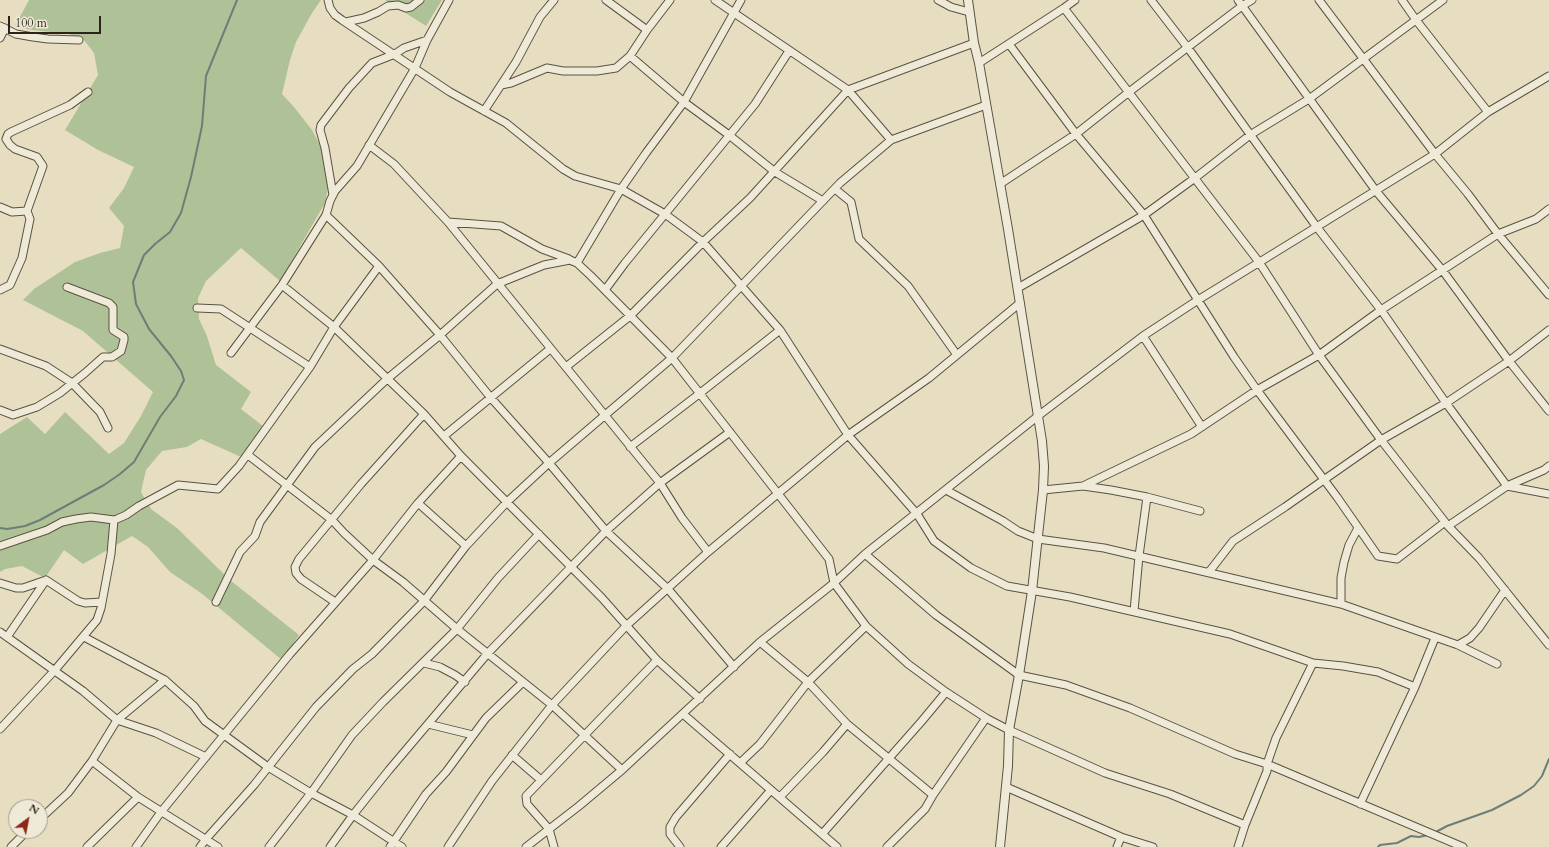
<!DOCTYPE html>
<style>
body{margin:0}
#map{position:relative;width:1549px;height:847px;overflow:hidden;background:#e7dec1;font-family:Cardo,serif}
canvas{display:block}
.north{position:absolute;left:8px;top:799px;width:40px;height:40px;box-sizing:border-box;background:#efead7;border:1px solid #a19a8b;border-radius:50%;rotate:32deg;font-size:11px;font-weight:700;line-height:16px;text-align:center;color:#2c2219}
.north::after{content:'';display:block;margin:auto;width:14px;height:18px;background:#8f2418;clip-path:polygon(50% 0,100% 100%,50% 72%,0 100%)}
.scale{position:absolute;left:8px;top:16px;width:93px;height:18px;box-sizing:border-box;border:2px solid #2c2219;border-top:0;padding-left:5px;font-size:12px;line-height:14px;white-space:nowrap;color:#2c2219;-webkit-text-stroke:3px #efead7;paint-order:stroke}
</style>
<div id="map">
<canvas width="1549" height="847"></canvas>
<div class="north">N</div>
<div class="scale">100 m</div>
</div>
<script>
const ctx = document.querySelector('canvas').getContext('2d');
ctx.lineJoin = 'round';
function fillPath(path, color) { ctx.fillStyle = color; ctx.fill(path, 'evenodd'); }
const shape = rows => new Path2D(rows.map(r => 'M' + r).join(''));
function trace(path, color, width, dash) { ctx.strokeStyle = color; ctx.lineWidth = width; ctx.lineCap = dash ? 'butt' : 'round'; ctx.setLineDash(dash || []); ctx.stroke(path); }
fillPath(shape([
 [29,0,321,0,312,13,296,42,290,60,282,94,294,107,312,130,322,149,330,179,325,203,280,281,241,248,206,281,198,298,199,319,207,336,216,365,251,392,241,409,263,426,241,457,201,439,187,447,162,451,146,470,141,492,151,509,177,528,230,580,299,635,282,660,201,593,170,572,148,547,132,536,83,564,64,550,45,578,22,566,5,569,0,572,0,434,27,417,45,434,65,412,109,454,124,443,141,416,153,392,83,331,23,300,34,289,75,262,100,253,120,248,124,226,109,208,124,188,134,167,98,150,65,130,98,75,94,53,84,40,69,34,32,30,15,26],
 [385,0,442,0,426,26]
]), '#afc297');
trace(shape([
 [0,528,7,529,25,526,40,520,104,485,120,474,134,462,160,417,176,396,184,380,181,371,171,356,149,329,136,304,133,282,144,255,155,244,170,232,181,213,191,177,202,126,206,76,237,0],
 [1434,833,1447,826,1492,810,1521,795,1534,786,1542,776,1549,759],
 [1378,847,1380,845,1397,843,1411,836,1419,837,1428,835]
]), '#6d7e79', 2);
const minor = shape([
 [328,0,330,8,335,15,342,20,450,92,506,123,563,169,575,176,621,189,665,214,703,242,780,330,848,435,917,514,934,541,971,568,1007,586,1070,597,1230,634,1313,663,1343,666,1378,672,1415,687],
 [606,0,647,30],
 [715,0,848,90,891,140],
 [938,0,951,7,969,12],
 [1075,0,1064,8,1259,262,1319,355,1381,440,1445,522],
 [1151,0,1188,48,1316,226,1381,310,1446,403,1507,486,1544,470,1549,466],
 [1238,0,1376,191,1443,271,1509,361,1549,411],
 [1319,0,1435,154,1468,194,1498,234,1549,295],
 [1402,0,1416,20,1488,112],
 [346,22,364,18,378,12,388,6,398,5,406,8,411,7,420,0],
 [0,26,16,34,33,37,48,39,79,40],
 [0,38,5,28],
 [1009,44,1076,134,1144,215,1234,357,1257,390,1337,497,1378,556,1397,559,1445,522,1448,526,1507,486,1549,494],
 [630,56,684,102,729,135,775,172,823,201],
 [979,63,1064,8],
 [501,85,511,83,547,68,563,71,597,71,616,68,630,56,647,30,670,0],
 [484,111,516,62,540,17,554,0],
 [369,145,394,164,448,222,660,483,682,518,708,552],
 [1000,184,1076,134,1129,92,1242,6,1252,0],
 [835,189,851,202,859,239,908,286,957,355],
 [333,195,325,148,320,130,321,125,349,88,372,63,395,54,404,48,427,40],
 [0,207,12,212,27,211,43,166,37,157,15,149,10,145,6,139,8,134,11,132,70,105,88,92],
 [326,215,379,266,440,335,491,398,549,463,606,531,668,589,734,667],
 [448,222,501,226,542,249,569,259],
 [577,263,621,189,646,153,684,102,741,0],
 [282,285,334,327,424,414,461,456,602,598,657,660,700,699],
 [1018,288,1144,215,1195,178,1250,135,1309,99,1443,0],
 [0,290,10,285,22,258,30,219,27,211],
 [605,290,625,263,755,104,789,51],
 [197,308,221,309,310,367],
 [1143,336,1202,427],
 [0,349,46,366,72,383,100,412,108,428],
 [231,353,282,285,326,215,330,201,335,191,357,166,415,68,427,40,449,0],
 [566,367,630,316,703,242,750,198,848,90,974,43],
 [0,410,13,415,37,407,60,393,85,373,103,357,112,357,121,351,124,340,124,337,113,330,113,307,109,303,67,287],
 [444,436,550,349],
 [630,447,699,394,780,330],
 [248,455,332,520,344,533,373,560,403,582,457,629,552,705,622,770],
 [1083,486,1111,490,1147,497,1200,511],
 [946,490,1003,521,1018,531,1038,539,1104,548,1341,604,1458,645,1497,664],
 [1043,490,1083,486,1191,434,1257,390,1319,355,1381,310,1498,234,1536,219,1549,209],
 [418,503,466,546],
 [1448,526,1479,558,1549,645],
 [0,546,47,530,62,522,76,519,91,517,114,520,117,519,126,515,139,506,178,485,218,489,239,466,310,367,334,327,379,266],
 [865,554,936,615,1019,675,1066,685,1130,708,1235,754,1267,764,1463,847],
 [1209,572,1233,541,1285,507,1381,440,1446,403,1509,361,1549,330],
 [0,583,16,588,23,588,46,580,78,601,85,603,102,602],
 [216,602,240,552,255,536,260,522,315,447,387,379,440,335,497,284,544,265,570,260,577,263,591,276,672,358,829,559,834,583,866,626,908,664,946,692,986,718,1009,730,1105,773,1170,794,1245,825],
 [335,602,301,579,296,573,295,567,299,559,361,484,424,414],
 [1341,604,1341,578,1344,562,1349,545,1358,528],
 [1134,611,1139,556,1147,497],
 [0,632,83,691,117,720,156,733,206,757],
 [7,637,46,580],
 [84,637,165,680,194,706,205,721,268,767,311,793,353,815,402,847],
 [760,642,808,682,847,724,933,795,925,809,887,847],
 [1458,645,1470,638,1479,628,1505,590],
 [424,663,440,667,455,675,465,682],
 [683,714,837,847],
 [428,724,473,735],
 [0,729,55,670,97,620,101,608,111,554,114,520],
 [512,755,541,780],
 [92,761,138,797,218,847],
 [740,763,760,744,808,682,866,626],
 [1006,787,1121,837,1153,847],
 [933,795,986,718],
 [780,797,823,752,847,724],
 [1360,804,1415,687,1435,638],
 [40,819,68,793,92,761,117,720,165,680],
 [823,833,921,722,946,692],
 [11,847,27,831],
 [87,847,138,797],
 [136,847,161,812,290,654,373,560,418,503,461,456],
 [200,847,206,839,254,785,316,707,353,669,372,654,424,601,466,546,507,502,549,463,672,358,840,183,891,140,986,105],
 [269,847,311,793,352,735,383,702,457,629,498,578,539,534],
 [330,847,353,815,389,770,488,653,571,567,606,531,660,483,730,432],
 [390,847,426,794,446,772,486,718,523,682],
 [448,847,492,781,552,705,626,626,708,552,848,435,929,378,1020,303],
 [526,847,579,806,622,770,760,642,834,583,865,554,1038,416,1143,336,1198,300,1435,154,1488,112,1549,76],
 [554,847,549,829,527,804,526,796,657,660],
 [680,847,670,834,670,827,676,817,730,754],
 [721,847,771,790],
 [1117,847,1121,837],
 [1238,847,1245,825,1267,771,1267,764,1276,738,1313,663]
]);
const tertiary = shape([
 [968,0,974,43,979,63,1008,229,1042,441,1044,466,1043,490,1032,591,1019,675,1009,730,1008,766,1000,847]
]);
trace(minor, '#5b5143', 9);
trace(tertiary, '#5b5143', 10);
trace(minor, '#efead7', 7);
trace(tertiary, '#efead7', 8);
</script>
